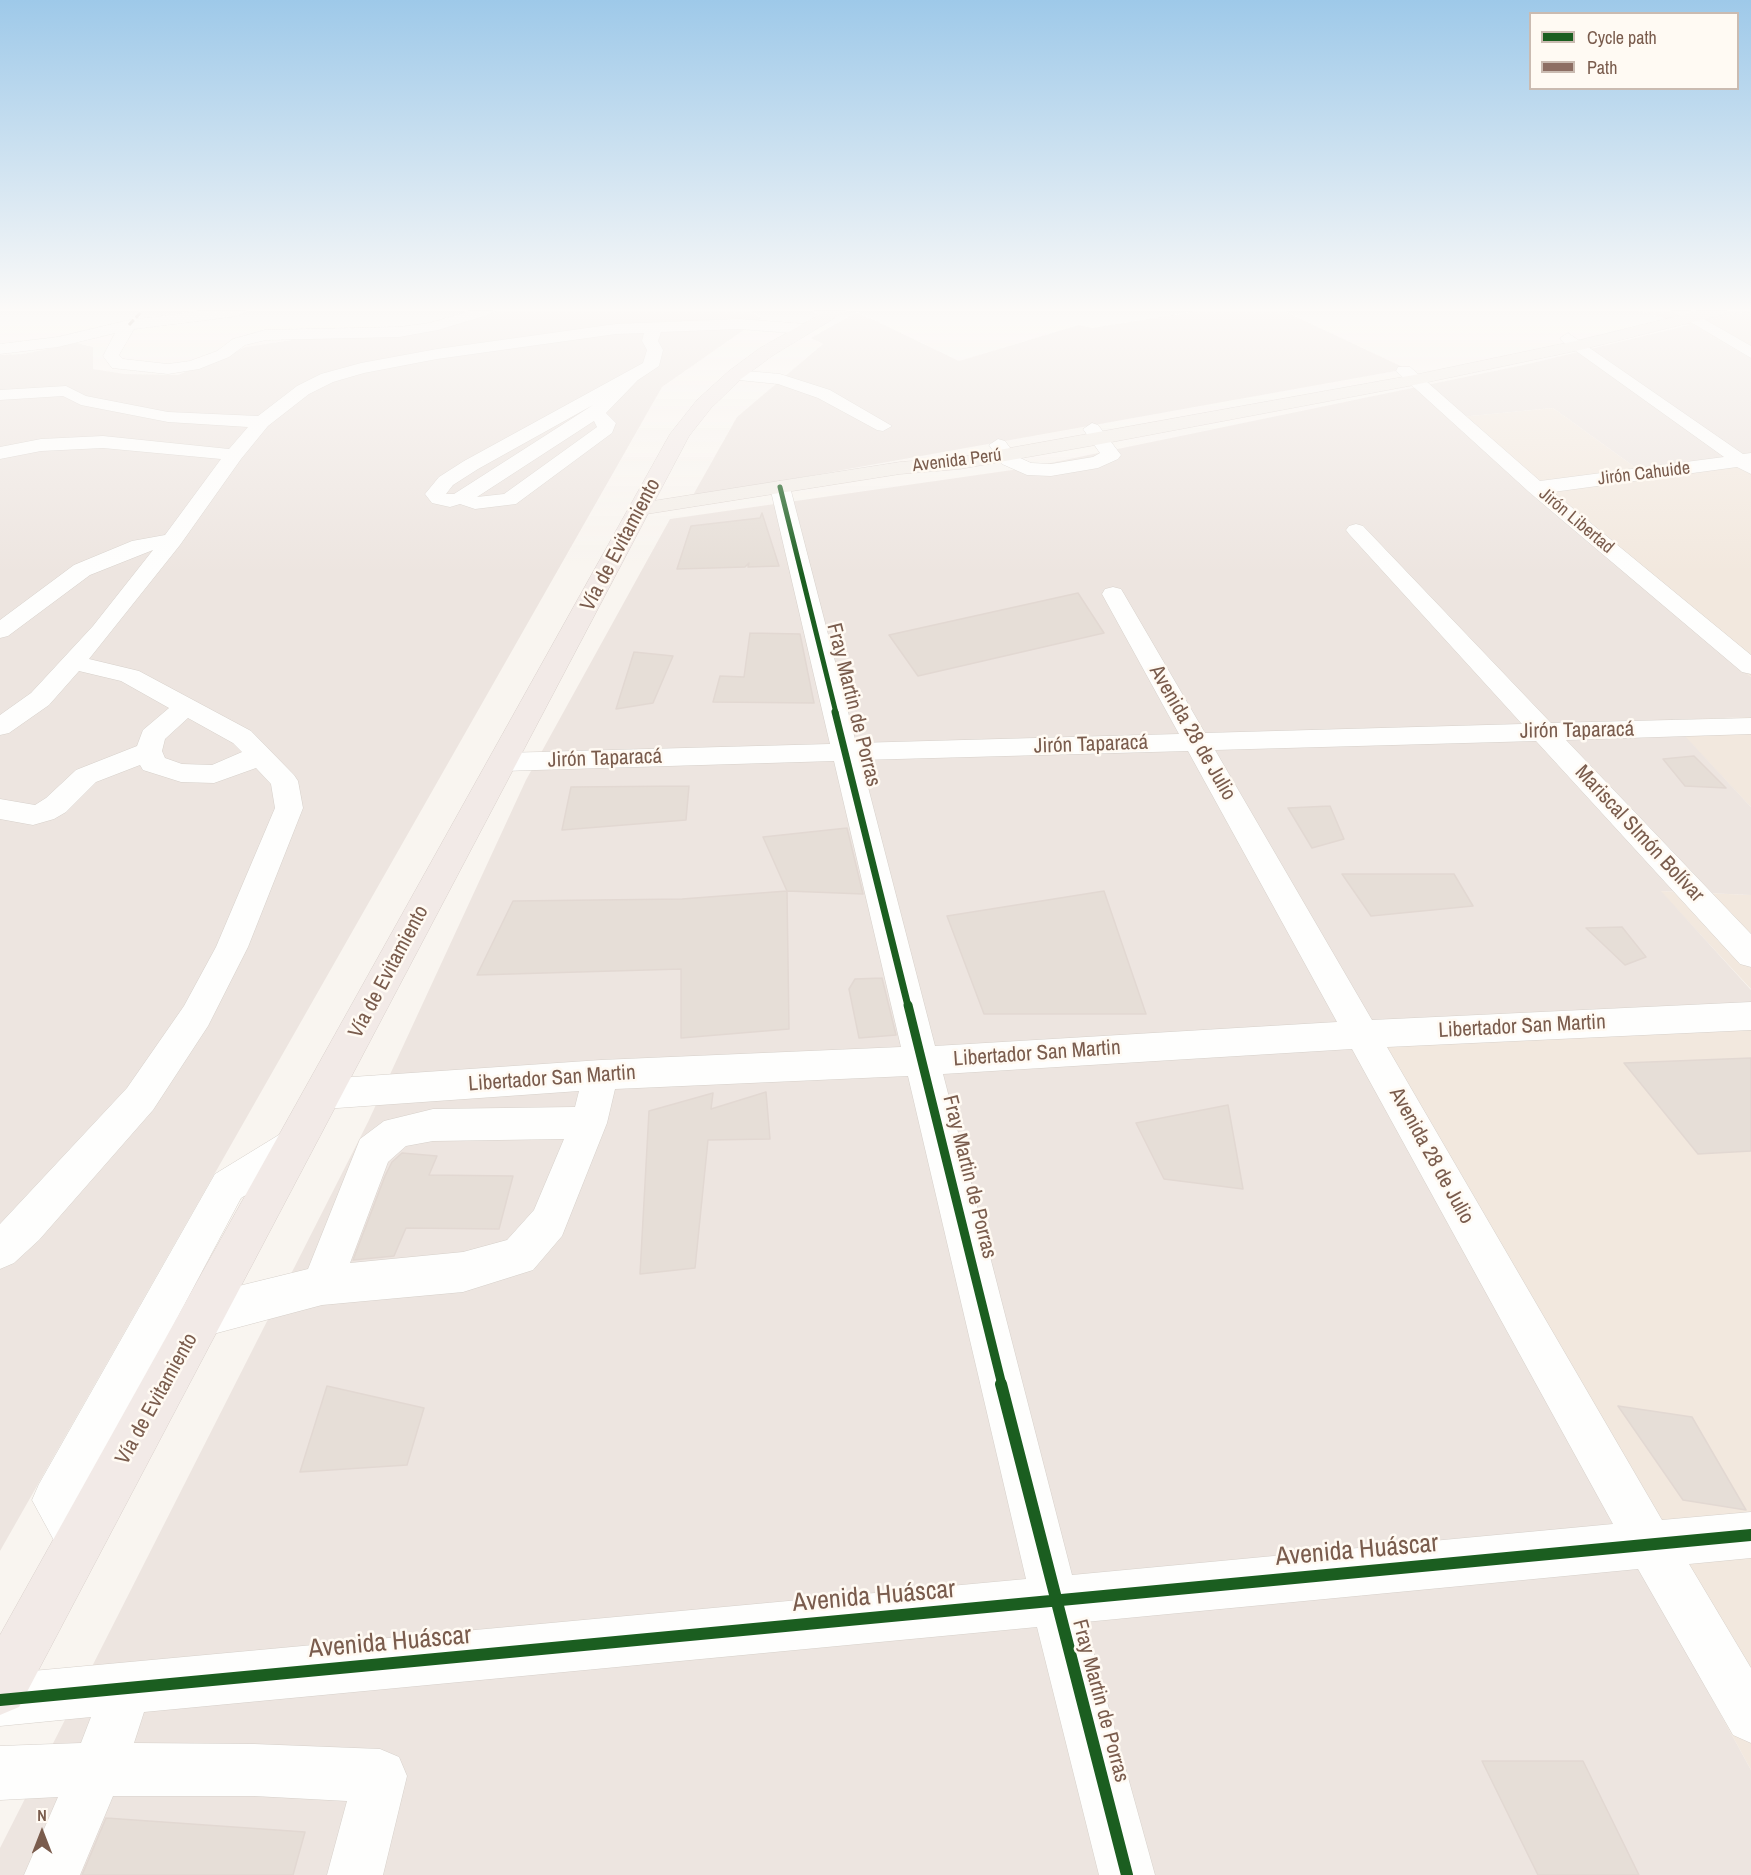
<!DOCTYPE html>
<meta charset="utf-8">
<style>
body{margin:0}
#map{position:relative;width:1751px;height:1875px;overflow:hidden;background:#f9f5f0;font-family:"Archivo Narrow",sans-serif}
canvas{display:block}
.legend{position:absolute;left:1529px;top:12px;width:210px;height:78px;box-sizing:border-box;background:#fffaf3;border:2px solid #cabbb1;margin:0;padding:8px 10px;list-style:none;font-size:18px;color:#7a5c4d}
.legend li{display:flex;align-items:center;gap:12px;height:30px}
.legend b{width:30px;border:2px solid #cabbb1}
.north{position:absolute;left:12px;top:1803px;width:60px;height:60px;-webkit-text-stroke:4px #fffaf3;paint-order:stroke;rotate:0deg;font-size:16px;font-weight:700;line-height:24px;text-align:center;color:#7a5c4d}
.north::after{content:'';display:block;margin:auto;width:21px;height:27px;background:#7a5c4d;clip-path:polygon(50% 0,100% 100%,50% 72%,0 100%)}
</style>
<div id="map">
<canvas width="1751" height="1875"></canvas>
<ul class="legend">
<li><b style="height:8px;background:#1b5e20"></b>Cycle path</li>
<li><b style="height:8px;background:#8d6e63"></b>Path</li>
</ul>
<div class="north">N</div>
</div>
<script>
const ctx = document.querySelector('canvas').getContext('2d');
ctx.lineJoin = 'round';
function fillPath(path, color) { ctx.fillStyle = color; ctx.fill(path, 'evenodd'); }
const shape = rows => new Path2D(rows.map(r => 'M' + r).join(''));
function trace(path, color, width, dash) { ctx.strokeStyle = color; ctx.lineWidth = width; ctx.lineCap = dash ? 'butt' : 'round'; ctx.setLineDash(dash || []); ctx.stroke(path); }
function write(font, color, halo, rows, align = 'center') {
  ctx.font = font + ' "Archivo Narrow",sans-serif'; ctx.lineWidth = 5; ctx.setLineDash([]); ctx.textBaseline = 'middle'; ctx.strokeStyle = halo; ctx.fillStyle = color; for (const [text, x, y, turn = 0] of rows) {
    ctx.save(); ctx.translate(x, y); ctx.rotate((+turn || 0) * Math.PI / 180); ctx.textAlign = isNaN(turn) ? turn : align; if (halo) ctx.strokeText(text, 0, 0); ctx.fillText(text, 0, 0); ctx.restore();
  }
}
fillPath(shape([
 [1751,311,1751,358,1690,325,1747,311],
 [1553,408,1643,473,1751,457,1751,677,1449,418],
 [1751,717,1751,807,1669,720],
 [1660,891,1751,895,1751,990,1751,989],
 [1751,1004,1751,1770,1347,1029]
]), '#f2e8de');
fillPath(shape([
 [501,311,751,311,761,318,662,387,0,1551,0,355,23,354,77,343,93,347,93,369,125,374,178,375,246,347,298,339,417,333],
 [1198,311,1284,311,1407,369,692,497,737,417,823,344,811,338,857,312,959,361,1079,325,1092,328],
 [1639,311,1747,311,1691,325,1751,358,1751,457,1643,473,1553,408,1450,418,1751,677,1751,717,1670,720,1751,807,1751,895,1661,891,1751,990,1751,1004,1347,1029,1751,1770,1751,1875,0,1875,0,1848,368,1122,526,780,670,519,1026,468,1528,364,1689,325]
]), '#ede5e0');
const building = shape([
 [762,513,779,566,748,567,749,563,745,567,677,569,691,526,760,518,762,513],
 [1078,593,1104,633,918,676,889,635,1078,593],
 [750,633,800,634,814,703,713,702,720,676,744,677,750,633],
 [634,652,673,656,653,703,616,709,634,652],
 [1694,756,1726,788,1685,786,1663,759,1694,756],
 [689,786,686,820,562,830,571,787,689,786],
 [1330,806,1344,839,1312,848,1288,808,1330,806],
 [847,828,863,894,787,891,763,837,847,828],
 [1342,874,1454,874,1473,906,1371,916,1342,874],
 [787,891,789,1029,681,1038,681,969,477,975,513,901,682,899,787,891],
 [1104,891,1146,1014,984,1014,947,916,1104,891],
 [1622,927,1646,957,1625,965,1586,928,1622,927],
 [882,978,896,1035,859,1038,849,989,855,979,882,978],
 [1751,1058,1751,1151,1698,1154,1624,1063,1751,1058],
 [766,1092,770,1139,708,1140,695,1268,640,1274,649,1111,713,1093,711,1109,766,1092],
 [1228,1105,1243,1189,1164,1179,1136,1123,1228,1105],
 [402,1153,437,1156,429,1175,513,1176,499,1229,406,1228,394,1256,353,1260,385,1176,392,1162,402,1153],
 [327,1386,424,1408,407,1465,300,1472,327,1386],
 [1618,1406,1692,1417,1746,1510,1683,1500,1618,1406],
 [1482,1761,1583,1761,1639,1875,1538,1875,1482,1761],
 [106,1818,305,1832,293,1875,82,1875,106,1818]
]);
fillPath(building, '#e6ded7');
trace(building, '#e2d8d2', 1.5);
const minor = shape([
 [201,311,246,311,239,316,134,329,119,355,123,359,168,364,190,361,217,351,233,339,265,330,399,327,430,323,469,311,493,311,491,314,438,330,399,337,266,340,245,345,229,357,199,369,168,374,112,368,103,356,115,333,58,347,0,354,0,344,58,337,129,320,201,311],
 [829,311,821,317,813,312,814,311,829,311],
 [1672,311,1690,311,1751,346,1751,358,1672,311],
 [739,319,805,324,813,329,805,334,739,329,661,332,658,341,663,350,659,366,638,380,606,413,616,423,612,433,516,504,475,509,460,504,450,507,432,503,425,494,439,477,464,461,643,363,647,350,642,341,644,333,616,334,437,359,364,373,333,382,309,394,268,426,241,459,180,545,89,659,139,671,251,731,294,775,298,781,303,808,248,947,208,1026,153,1110,39,1240,14,1263,0,1269,0,1224,127,1088,184,1006,216,947,275,808,271,784,256,768,214,783,181,782,143,770,140,765,96,782,66,812,54,819,33,825,0,819,0,799,35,805,46,798,76,770,137,746,143,730,169,708,121,681,79,671,49,705,9,733,0,735,0,715,31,693,93,626,153,550,90,575,8,636,0,638,0,620,74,565,132,541,165,535,221,459,103,448,41,451,0,459,0,447,41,439,103,436,229,449,248,427,168,422,81,405,63,396,0,400,0,390,66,386,86,396,168,412,258,416,297,386,321,374,361,363,437,349,616,324,739,319],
 [593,405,454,494,446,494,453,485,478,469,593,405],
 [594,421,597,427,504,494,477,497,594,421],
 [188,718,233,743,242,752,212,765,182,764,165,758,162,751,165,739,188,718],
 [1568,333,1743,454,1751,453,1751,474,1737,467,1553,492,1751,655,1751,674,1742,672,1529,492,1396,371,1398,367,1410,367,1540,481,1724,457,1562,341,1560,338,1568,333],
 [735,370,780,374,830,390,892,426,883,431,877,430,818,398,778,384,729,379,727,375,735,370],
 [1092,423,1098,425,1121,455,1118,459,1098,468,1051,476,1027,475,1002,464,989,445,998,439,1005,441,1016,456,1031,463,1051,464,1093,457,1100,453,1083,429,1092,423],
 [780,481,787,483,790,487,856,743,1179,734,1102,594,1105,589,1113,587,1121,589,1124,594,1205,733,1522,724,1349,534,1346,530,1349,526,1356,524,1363,526,1551,723,1751,718,1751,734,1566,740,1751,934,1751,967,1740,964,1536,741,1215,750,1372,1020,1751,1002,1751,1030,1387,1047,1662,1520,1751,1512,1751,1558,1689,1564,1751,1668,1751,1743,1733,1735,1638,1569,1085,1622,1155,1875,1099,1875,1037,1627,144,1712,134,1743,254,1744,380,1749,399,1757,407,1776,383,1875,327,1875,347,1801,254,1796,113,1796,80,1875,24,1875,58,1797,0,1800,0,1746,81,1743,91,1717,0,1726,0,1674,1026,1579,908,1076,615,1089,607,1123,562,1236,533,1270,463,1292,322,1305,202,1337,187,1331,181,1316,187,1301,202,1295,308,1269,360,1139,384,1121,433,1109,575,1107,579,1091,323,1109,310,1105,305,1094,310,1083,323,1079,601,1060,901,1047,834,761,503,771,493,768,490,762,493,756,503,753,830,744,770,487,773,483,780,481],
 [1188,751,1337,1022,935,1046,861,760,1188,751],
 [1352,1049,1613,1524,1072,1575,943,1074,1352,1049],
 [564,1139,534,1210,507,1240,463,1252,350,1263,388,1162,406,1146,433,1141,564,1139],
 [295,1128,308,1133,313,1145,308,1157,241,1198,81,1499,104,1540,97,1557,80,1564,63,1557,32,1500,39,1484,215,1174,282,1133,295,1128]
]);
const major = shape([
 [1698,311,1727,311,1725,314,1580,350,1414,385,1101,444,960,469,900,474,640,515,632,514,629,509,632,504,640,503,900,462,960,457,1414,375,1580,340,1698,311]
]);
const highway = shape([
 [826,311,846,311,772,356,741,379,711,408,689,436,19,1707,0,1715,0,1635,670,434,697,400,729,371,760,348,826,311]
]);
trace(minor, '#d7d1cb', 1);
trace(major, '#dad1cc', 1);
trace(highway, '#dad1cc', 1);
fillPath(minor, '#fefefd');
fillPath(major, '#f3eee8');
fillPath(highway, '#f2eae7');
trace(shape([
 [129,325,142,311]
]), '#8d6e63', 3, [7, 3]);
trace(shape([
 [780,487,836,713]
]), '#1b5e20', 5);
trace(shape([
 [835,712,908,1006]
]), '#1b5e20', 7);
trace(shape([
 [908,1005,1002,1385]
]), '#1b5e20', 9);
trace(shape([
 [1001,1384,1127,1875],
 [0,1700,1751,1535]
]), '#1b5e20', 12);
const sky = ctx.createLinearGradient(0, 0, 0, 574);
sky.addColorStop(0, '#9ec9e9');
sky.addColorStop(0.54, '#fcfaf8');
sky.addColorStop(1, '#fcfaf800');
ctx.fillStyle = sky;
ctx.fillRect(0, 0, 1751, 574);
write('18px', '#7a5c4d', '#fffaf3', [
 ["Avenida Perú",957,461,-7],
 ["Jirón Cahuide",1644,474,-7],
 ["Jirón Libertad",1576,521,40]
]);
write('21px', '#7a5c4d', '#fffaf3', [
 ["Vía de Evitamiento",621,545,-62],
 ["Fray Martin de Porras",853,705,76],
 ["Jirón Taparacá",1577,731,-1],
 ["Avenida 28 de Julio",1192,733,60],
 ["Jirón Taparacá",1091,745,-2],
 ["Jirón Taparacá",605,759,-2],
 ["Mariscal SImón Bolívar",1639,834,47],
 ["Vía de Evitamiento",389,972,-62],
 ["Libertador San Martin",1522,1027,-3],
 ["Libertador San Martin",1037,1054,-4],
 ["Libertador San Martin",552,1079,-4],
 ["Avenida 28 de Julio",1431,1156,61],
 ["Fray Martin de Porras",969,1177,76],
 ["Vía de Evitamiento",157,1399,-61],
 ["Fray Martin de Porras",1100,1701,75]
]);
write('26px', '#7a5c4d', '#fffaf3', [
 ["Avenida Huáscar",1357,1551,-5],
 ["Avenida Huáscar",874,1597,-5],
 ["Avenida Huáscar",390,1643,-5]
]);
</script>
